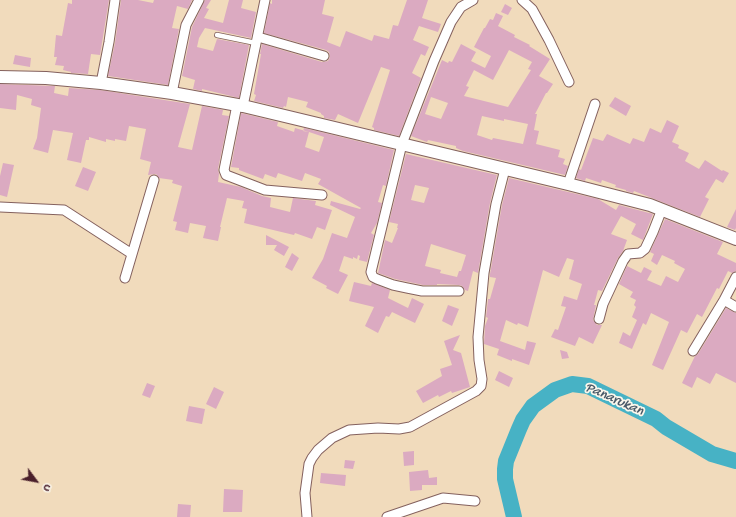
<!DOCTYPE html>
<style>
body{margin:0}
#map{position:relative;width:736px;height:517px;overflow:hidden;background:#f1dbbc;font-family:"Gochi Hand",sans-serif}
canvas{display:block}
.north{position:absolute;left:16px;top:461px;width:40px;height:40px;-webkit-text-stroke:3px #fbf7ec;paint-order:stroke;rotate:122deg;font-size:11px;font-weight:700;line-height:16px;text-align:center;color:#4a1f2b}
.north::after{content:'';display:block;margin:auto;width:14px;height:18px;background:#4a1f2b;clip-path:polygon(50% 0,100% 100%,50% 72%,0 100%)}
</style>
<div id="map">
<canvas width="736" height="517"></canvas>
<div class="north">U</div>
</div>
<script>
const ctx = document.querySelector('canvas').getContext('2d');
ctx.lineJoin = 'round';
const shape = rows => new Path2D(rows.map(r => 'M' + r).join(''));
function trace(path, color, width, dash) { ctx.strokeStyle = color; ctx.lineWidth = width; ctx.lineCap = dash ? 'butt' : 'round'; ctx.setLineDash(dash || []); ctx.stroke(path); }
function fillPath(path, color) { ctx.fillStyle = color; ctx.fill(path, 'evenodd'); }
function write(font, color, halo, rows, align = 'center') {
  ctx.font = font + ' "Gochi Hand",sans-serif'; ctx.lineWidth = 3.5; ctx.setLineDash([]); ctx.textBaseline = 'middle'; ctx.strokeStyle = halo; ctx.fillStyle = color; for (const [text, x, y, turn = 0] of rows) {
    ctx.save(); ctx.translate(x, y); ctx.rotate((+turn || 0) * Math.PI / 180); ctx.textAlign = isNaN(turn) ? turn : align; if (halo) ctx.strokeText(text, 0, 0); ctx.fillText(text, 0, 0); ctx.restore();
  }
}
trace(shape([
 [514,517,505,479,505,469,506,461,519,429,523,420,533,406,555,390,572,384,588,386,656,419,666,427,712,454,736,461]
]), '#47b2c5', 16);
fillPath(shape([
 [72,0,109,0,100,55,91,54,88,74,71,73,71,72,63,70,64,66,55,65,57,57,54,57,56,35,62,36,68,3,72,4],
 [121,0,138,0,153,3,154,0,192,0,188,9,177,6,172,28,179,29,168,85,108,76,115,43],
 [205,0,211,0,206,8,209,9,204,18,223,23,229,0,243,0,241,8,256,12,251,38,205,28,199,38,197,47,213,51,217,39,249,45,239,98,202,89,202,91,193,89,195,80,182,76,192,27],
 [272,0,325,0,322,14,334,17,327,42,340,47,346,31,372,41,374,35,389,39,393,25,398,26,407,0,428,0,422,18,441,24,438,32,419,26,413,40,429,47,425,56,421,54,412,73,421,78,399,136,374,130,374,128,372,127,390,70,381,67,358,123,338,114,335,120,324,118,324,116,321,114,321,113,306,107,308,102,288,97,286,107,284,106,283,108,254,101,256,95,254,94,261,54,260,54,262,44,322,62,328,61,330,57,329,52,326,50,264,33,270,3,272,4],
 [505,4,512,8,508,15,501,12],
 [496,13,503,16,498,26,515,35,514,37,530,45,529,46,550,59,539,76,553,84,547,93,546,93,535,114,537,114,534,130,539,131,536,144,560,150,558,157,565,159,563,164,568,166,565,175,463,151,456,148,456,146,428,140,427,142,411,136,442,60,448,63,449,61,452,62,461,44,476,52,471,61,485,68,491,56,474,47,484,28,485,28,490,19,493,20],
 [509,50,532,62,528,69,531,70,508,107,464,96,469,87,466,86,474,70,493,80],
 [431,97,448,103,441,119,425,114],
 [482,116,504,121,504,119,528,124,523,144,493,138,492,140,477,135],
 [15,55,31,58,30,67,13,64],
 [0,84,55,86,54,93,68,96,69,88,100,90,190,104,178,147,192,150,202,106,223,110,222,115,229,116,218,169,219,174,218,182,241,187,262,196,271,198,270,207,290,212,293,198,316,201,315,205,332,210,325,230,317,227,312,239,295,233,294,235,244,223,247,209,242,208,244,201,227,198,220,227,221,227,218,241,203,238,206,226,190,223,188,233,175,230,177,222,173,221,182,186,172,183,173,180,159,178,156,174,148,175,151,162,140,159,146,129,129,126,126,141,115,139,115,141,106,139,106,142,89,137,89,140,86,140,81,163,67,160,73,133,53,130,48,153,33,149,37,138,41,108,31,105,32,99,17,95,16,110,0,108],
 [615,97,631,106,626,116,609,106],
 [241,113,278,122,277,126,294,132,295,128,309,132,303,131,304,128,394,150,386,186,383,185,378,202,382,203,377,223,371,233,374,235,367,262,359,260,360,256,358,255,357,259,353,257,353,259,344,256,339,271,348,275,338,294,326,288,327,286,312,278,323,259,332,233,347,238,355,217,330,205,331,201,360,209,361,208,318,184,321,179,305,173,302,181,278,173,276,178,265,174,263,179,239,170,239,168,231,167],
 [309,132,324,137,319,152,305,147],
 [667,120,679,126,672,142,679,145,678,148,689,153,685,161,699,169,705,160,722,171,723,170,729,173,723,183,716,179,705,197,709,199,700,217,634,191,633,193,626,191,626,190,615,187,616,185,602,180,601,183,586,178,585,181,576,178,579,169,581,170,593,138,603,141,607,134,630,144,633,138,644,142,650,128,661,133],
 [406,154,497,175,490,203,478,273,473,271,468,291,465,290,462,286,459,285,437,284,437,285,423,285,395,279,378,273,385,240,392,243,398,228,397,228,398,224,389,222],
 [415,185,429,188,424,203,411,200],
 [431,244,466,255,461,271,459,271,457,277,440,273,441,270,425,266],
 [3,163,14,165,7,197,0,195,0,176],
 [83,167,96,172,88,191,75,186],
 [509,178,598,199,616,210,619,205,653,214,643,240,631,234,636,224,621,216,611,234,627,240,623,251,618,258,602,291,598,290,594,305,596,305,593,320,597,325,602,325,593,344,579,337,575,346,551,337,555,329,558,330,566,307,561,306,564,296,577,300,582,284,569,279,574,260,567,258,559,277,543,270,528,327,518,323,517,325,506,320,500,341,525,350,527,341,536,343,529,365,512,359,512,361,497,355,499,349,484,344,485,326,488,318,486,317,488,299,490,299,496,278,490,277,490,274,502,205],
 [736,209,736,228,735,230,727,227],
 [665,219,723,242,717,254,736,263,736,271,732,273,728,271,719,289,717,288,702,317,697,314,687,333,681,330,663,370,652,365,669,322,651,313,646,325,643,323,632,349,619,343,623,332,630,336,637,320,632,317,636,307,634,305,636,300,630,297,633,292,619,284,627,266,641,273,644,267,652,271,647,280,661,286,666,276,678,282,685,269,674,263,675,261,662,255,657,265,651,261,654,254,650,252],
 [266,235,289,247,284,256,274,250,277,245,266,245],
 [292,253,299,258,292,271,285,267],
 [354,282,371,286,372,283,390,290,388,298,408,308,412,298,424,304,415,323,392,312,389,317,386,316,378,333,365,326,374,307,349,301],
 [448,305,459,309,452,326,442,321],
 [726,308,736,313,736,383,716,373,710,384,697,377,692,388,682,383,695,356,698,354],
 [460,335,453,350,461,353,470,387,452,393,451,391,439,397,438,395,423,403,416,391,442,376,440,369,452,365,444,341],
 [560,350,567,352,569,358,562,359],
 [499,371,513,378,509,387,495,380],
 [147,383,155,386,150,398,142,395],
 [214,387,224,392,216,409,206,404],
 [189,406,205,409,202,424,186,421],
 [414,451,414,465,404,466,403,452],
 [345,460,355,461,353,469,344,468],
 [428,470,429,478,437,477,437,485,422,485,422,490,410,491,409,472],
 [321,473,346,475,345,486,320,483],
 [224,489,243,490,242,512,223,512],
 [178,504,191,505,190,517,177,517]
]), '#dbaac1');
const service = shape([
 [217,35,256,43]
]);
const minor = shape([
 [522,0,532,9,549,40,569,82],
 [258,37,324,56],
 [101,83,109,42,115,0],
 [172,93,186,25,199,0],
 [237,105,224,170,226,175,265,190,322,195],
 [243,106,265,0],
 [568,184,595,104],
 [0,207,64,210,132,254],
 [125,278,154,180],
 [459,291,422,291,407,288,393,285,377,279,373,277,371,272,402,144,434,61,451,22,461,7,473,0],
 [724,300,736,307],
 [599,319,603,304,623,261,628,254,640,253,645,249,653,232,662,209],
 [693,351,724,300,736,277],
 [307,517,305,493,309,464,312,458,318,450,332,438,349,430,378,428,399,429,410,427,476,391,481,386,482,379,479,360,478,337,484,273,496,204,505,169],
 [387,517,443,498,475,501]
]);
const tertiary = shape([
 [0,77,46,78,101,83,172,93,243,106,568,184,650,205,736,239]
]);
trace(service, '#84615e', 6);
trace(minor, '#84615e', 11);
trace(tertiary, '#84615e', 14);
trace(service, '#fff', 4.5);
trace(minor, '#fff', 9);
trace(tertiary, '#fff', 12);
write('italic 14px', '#495a69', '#fbf7ec', [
 ["Panarukan",614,400,24]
]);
</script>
